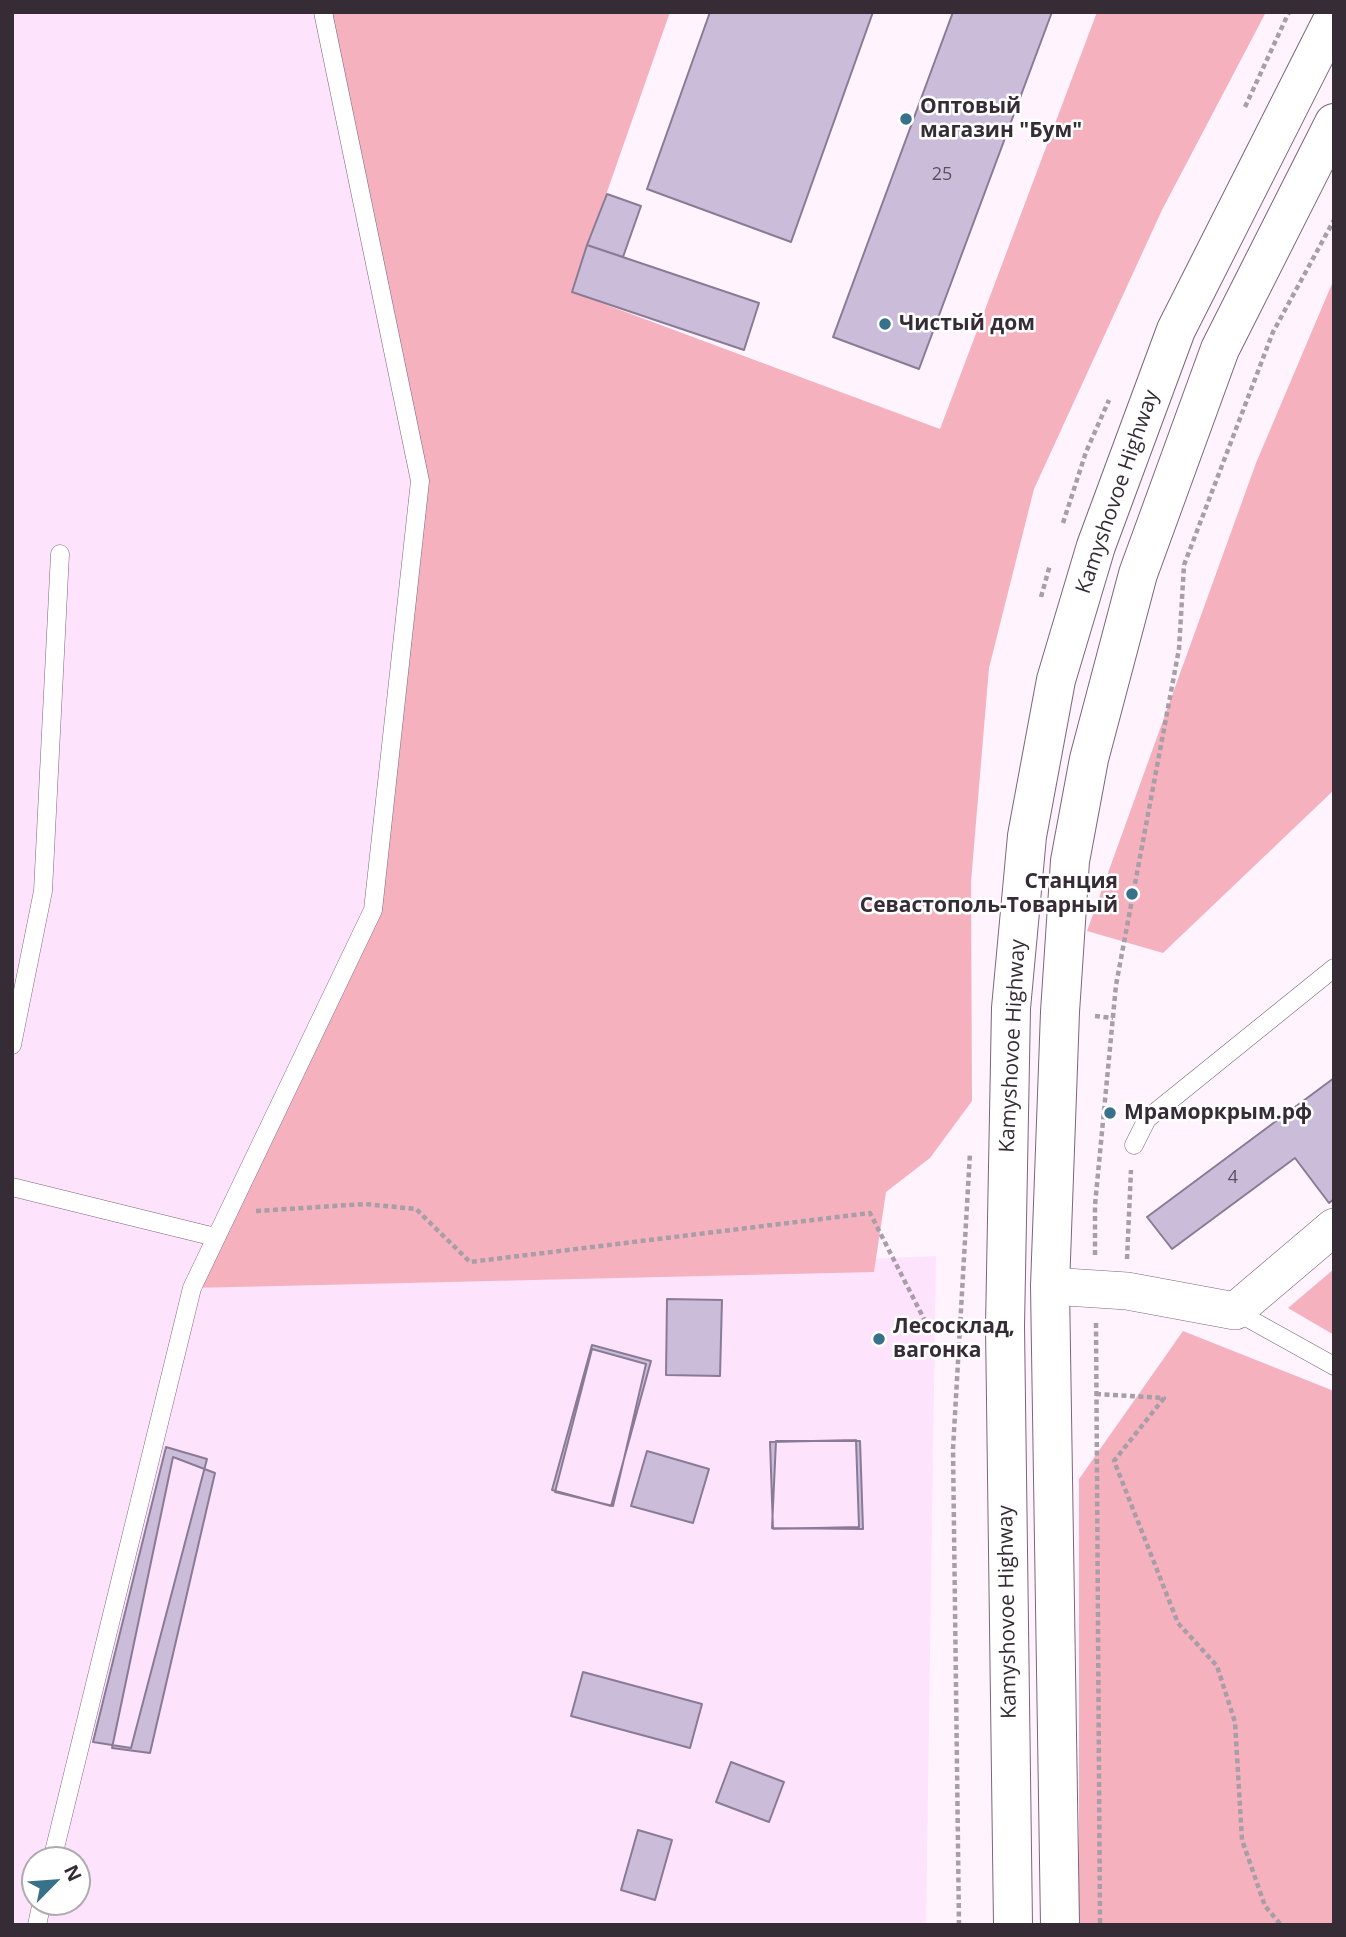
<!DOCTYPE html>
<meta charset="utf-8">
<style>
body{margin:0}
#map{position:relative;width:1346px;height:1937px;overflow:hidden;background:#fff4fe;font-family:"Open Sans",sans-serif}
canvas{display:block}
.frame{position:absolute;inset:0;border:14px solid #362c36;pointer-events:none}
.north{position:absolute;left:21px;top:1846px;width:70px;height:70px;box-sizing:border-box;background:#fff;border:2px solid #afabaf;border-radius:50%;rotate:65deg;font-size:19px;font-weight:700;line-height:28px;text-align:center;color:#362c36}
.north::after{content:'';display:block;margin:auto;width:24px;height:32px;background:#38718a;clip-path:polygon(50% 0,100% 100%,50% 72%,0 100%)}
</style>
<div id="map">
<canvas width="1346" height="1937"></canvas>
<div class="frame"></div>
<div class="north">N</div>
</div>
<script>
const ctx = document.querySelector('canvas').getContext('2d');
ctx.lineJoin = 'round';
function fillPath(path, color) { ctx.fillStyle = color; ctx.fill(path, 'evenodd'); }
const shape = rows => new Path2D(rows.map(r => 'M' + r).join(''));
function trace(path, color, width, dash) { ctx.strokeStyle = color; ctx.lineWidth = width; ctx.lineCap = dash ? 'butt' : 'round'; ctx.setLineDash(dash || []); ctx.stroke(path); }
function write(font, color, halo, rows, align = 'center') {
  ctx.font = font + ' "Open Sans",sans-serif'; ctx.lineWidth = 5; ctx.setLineDash([]); ctx.textBaseline = 'middle'; ctx.strokeStyle = halo; ctx.fillStyle = color; for (const [text, x, y, turn = 0] of rows) {
    ctx.save(); ctx.translate(x, y); ctx.rotate((+turn || 0) * Math.PI / 180); ctx.textAlign = isNaN(turn) ? turn : align; if (halo) ctx.strokeText(text, 0, 0); ctx.fillText(text, 0, 0); ctx.restore();
  }
}
fillPath(shape([
 [12,12,323,12,420,481,373,910,193,1288,936,1256,926,1925,12,1925],
 [35,1860,77,1860,77,1902,35,1902]
]), '#fee3fc');
fillPath(shape([
 [323,12,670,12,572,292,940,429,1097,12,1266,12,1162,210,1034,489,989,668,971,882,972,1101,930,1158,886,1192,874,1272,192,1288,373,910,420,481],
 [1334,279,1334,790,1163,953,1087,931,1256,463],
 [1334,1269,1334,1335,1288,1308],
 [1183,1331,1334,1391,1334,1925,1079,1925,1079,1479]
]), '#f5b2be');
const building = shape([
 [710,12,873,12,791,242,647,189,710,12],
 [953,12,1052,12,919,369,833,337,953,12],
 [607,194,641,206,623,257,587,245,607,194],
 [587,245,759,303,744,350,572,292,587,245],
 [1334,1078,1334,1199,1329,1203,1295,1158,1172,1249,1147,1217,1334,1078],
 [667,1299,722,1300,720,1376,666,1375,667,1299],
 [592,1345,651,1361,611,1506,552,1490,592,1345],
 [592,1349,646,1364,613,1506,555,1492,592,1349],
 [856,1440,859,1527,773,1529,770,1442,856,1440],
 [776,1441,860,1441,863,1529,772,1528,776,1441],
 [166,1447,207,1459,131,1748,93,1742,166,1447],
 [647,1451,709,1469,693,1523,631,1506,647,1451],
 [173,1457,215,1473,150,1753,112,1748,173,1457],
 [583,1672,702,1704,690,1748,571,1716,583,1672],
 [731,1762,784,1782,769,1822,716,1802,731,1762],
 [638,1830,672,1840,655,1900,621,1890,638,1830]
]);
fillPath(building, '#cbbcd9');
trace(building, '#897b96', 2);
const lane = shape([
 [12,1045,43,891,60,554],
 [1134,1145,1147,1119,1334,968],
 [12,1187,215,1237],
 [1235,1311,1334,1366],
 [52,1860,192,1288,373,910,420,481,323,12],
 [37,1925,42,1902]
]);
const street = shape([
 [1050,1286,1127,1291,1235,1311,1334,1227]
]);
const primary = shape([
 [1013,1925,1005,1326,1011,1008,1027,836,1056,680,1096,546,1176,330,1334,17],
 [1060,1925,1050,1286,1060,1012,1070,861,1089,759,1138,574,1220,349,1334,123]
]);
trace(lane, '#7c657b', 19);
trace(street, '#7c657b', 38);
trace(primary, '#7c657b', 40);
trace(shape([
 [1245,107,1289,12],
 [1063,523,1086,452,1109,400],
 [1041,597,1050,565],
 [1095,1016,1113,1018],
 [256,1211,365,1204,416,1209,470,1262,870,1213,924,1319],
 [1095,1255,1095,1205,1116,985,1179,649,1184,565,1273,332,1334,220],
 [1127,1259,1131,1170],
 [1096,1323,1100,1925],
 [1096,1394,1164,1398,1114,1461,1178,1623,1217,1666,1235,1722,1242,1840,1265,1906,1281,1925],
 [959,1925,953,1449,970,1153]
]), '#a89ea8', 4.5, [5, 3.5]);
trace(lane, '#fff', 18);
trace(street, '#fff', 37);
trace(primary, '#fff', 38);
for (const [x, y, r, color] of [
 [906,119,7,"#38718a"],
 [885,324,7,"#38718a"],
 [1132,894,7,"#38718a"],
 [1110,1113,7,"#38718a"],
 [879,1339,7,"#38718a"]
]) { const dot = new Path2D(); dot.arc(x, y, r, 0, 2 * Math.PI); ctx.fillStyle = color; ctx.fill(dot); trace(dot, '#fff', 2.5); }
write('18px', '#5b505f', null, [
 ["25",942,175],
 ["4",1233,1178]
]);
write('bold 21px', '#362c36', '#fff', [
 ["Оптовый",920,107],
 ["магазин \"Бум\"",920,131],
 ["Чистый дом",899,324],
 ["Станция",1118,882,"right"],
 ["Севастополь-Товарный",1118,906,"right"],
 ["Мраморкрым.рф",1124,1113],
 ["Лесосклад,",893,1327],
 ["вагонка",893,1351]
], 'left');
write('21px', '#362c36', '#fff', [
 ["Kamyshovoe Highway",1118,492,-71],
 ["Kamyshovoe Highway",1013,1046,-87],
 ["Kamyshovoe Highway",1008,1612,-91]
]);
</script>
